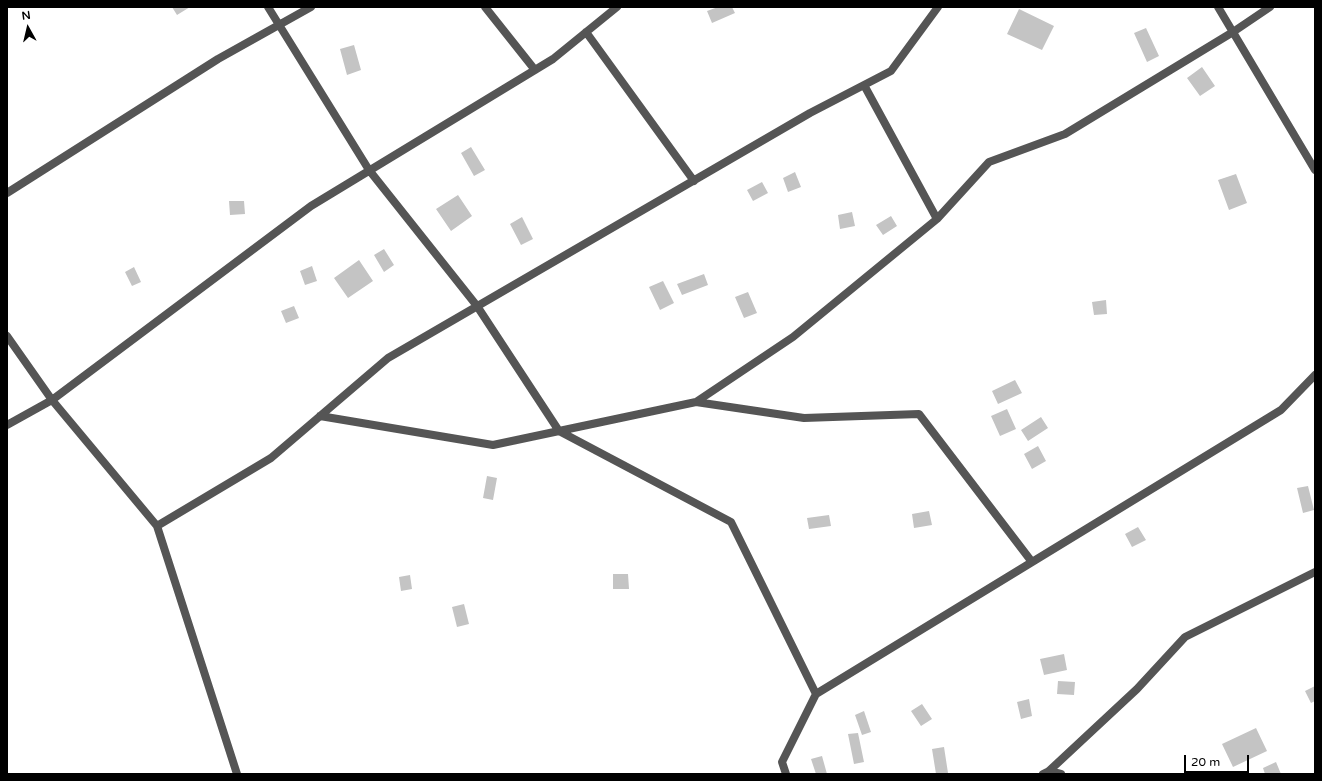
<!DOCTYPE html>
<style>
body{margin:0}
#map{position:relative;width:1322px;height:781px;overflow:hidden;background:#fff;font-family:"Varela Round",sans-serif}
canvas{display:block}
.frame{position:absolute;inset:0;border:8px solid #000;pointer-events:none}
.north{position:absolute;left:8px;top:8px;width:40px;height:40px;-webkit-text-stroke:3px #fff;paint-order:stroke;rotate:352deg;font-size:11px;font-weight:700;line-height:16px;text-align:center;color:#000}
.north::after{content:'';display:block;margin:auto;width:14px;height:18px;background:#000;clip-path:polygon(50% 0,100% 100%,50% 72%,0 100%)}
.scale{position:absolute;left:1184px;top:755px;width:65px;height:18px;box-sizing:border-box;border:2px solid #000;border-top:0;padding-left:5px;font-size:12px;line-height:14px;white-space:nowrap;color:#000;-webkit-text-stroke:3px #fff;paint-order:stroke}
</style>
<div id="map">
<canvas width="1322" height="781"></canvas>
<div class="frame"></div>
<div class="north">N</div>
<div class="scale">20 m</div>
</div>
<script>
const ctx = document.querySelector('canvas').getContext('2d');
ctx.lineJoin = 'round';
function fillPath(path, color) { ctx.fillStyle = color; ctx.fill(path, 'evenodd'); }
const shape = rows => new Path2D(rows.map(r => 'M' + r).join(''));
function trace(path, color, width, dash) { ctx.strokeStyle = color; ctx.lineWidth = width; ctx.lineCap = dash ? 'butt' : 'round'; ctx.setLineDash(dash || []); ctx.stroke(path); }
fillPath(shape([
 [172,7,190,7,177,15],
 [718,7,732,7,735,13,712,23,707,11],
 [1019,9,1054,26,1042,50,1007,34],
 [1146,28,1159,56,1147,62,1134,33],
 [354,45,361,70,347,75,340,49],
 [1202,67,1215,86,1200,96,1187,78],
 [471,147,485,170,474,176,461,153],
 [795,172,801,187,788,192,783,178],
 [1236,174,1247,203,1229,210,1218,180],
 [762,182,768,193,753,201,747,190],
 [458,195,472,216,451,231,436,209],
 [229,201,244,201,245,214,230,215],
 [852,212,855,226,840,229,838,215],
 [891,216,897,226,883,235,876,225],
 [522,217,533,239,521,245,510,224],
 [384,249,394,265,384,272,374,255],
 [359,260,373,281,348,298,334,278],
 [312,266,317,281,305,285,300,271],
 [134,267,141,282,132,286,125,272],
 [704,274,708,285,682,295,677,284],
 [663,281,674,303,660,310,649,287],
 [748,292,757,313,744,318,735,297],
 [1106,300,1107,314,1094,315,1092,302],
 [294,306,299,318,286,323,281,311],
 [1015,380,1022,393,998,404,992,391],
 [1007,409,1016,429,1000,436,991,416],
 [1041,417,1048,428,1028,441,1021,430],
 [1038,446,1046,461,1032,469,1024,454],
 [487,476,497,478,493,500,483,498],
 [1308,486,1314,510,1303,513,1297,488],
 [929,511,932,525,914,528,912,514],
 [829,515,831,526,809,529,807,518],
 [1138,527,1146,540,1132,547,1125,534],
 [613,574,628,574,629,589,613,589],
 [410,575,412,589,401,591,399,577],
 [464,604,469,624,457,627,452,607],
 [1064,654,1067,670,1044,675,1040,659],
 [1058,681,1075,682,1074,695,1057,694],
 [1315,686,1315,701,1311,703,1305,691],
 [1029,699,1032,716,1021,719,1017,702],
 [922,704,932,719,921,726,911,711],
 [864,711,871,732,862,735,855,715],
 [1256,728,1267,751,1233,767,1222,744],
 [858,733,864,762,854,764,848,734],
 [944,747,948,773,936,774,932,749],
 [822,756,827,774,816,774,811,759],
 [1276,762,1281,774,1265,774,1263,768]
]), '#c4c4c4');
trace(shape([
 [268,7,369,170,477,306,559,431,731,522,816,694,782,762,786,774],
 [485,7,535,70],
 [1218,7,1315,170],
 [586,32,694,181],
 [864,85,937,219],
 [7,193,218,59,311,7],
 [7,336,52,400,157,526,237,774],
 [696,402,793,337,937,219,989,162,1065,134,1233,32,1270,7],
 [320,416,493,445,696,402,804,418,919,414,1032,562],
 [7,425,52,400,311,206,553,59,617,7],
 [157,526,271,458,388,358,810,113,891,71,938,7],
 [816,694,1281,410,1315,375],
 [1049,771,1061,774],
 [1043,774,1049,771,1137,689,1185,637,1315,572]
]), '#555', 8);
</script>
